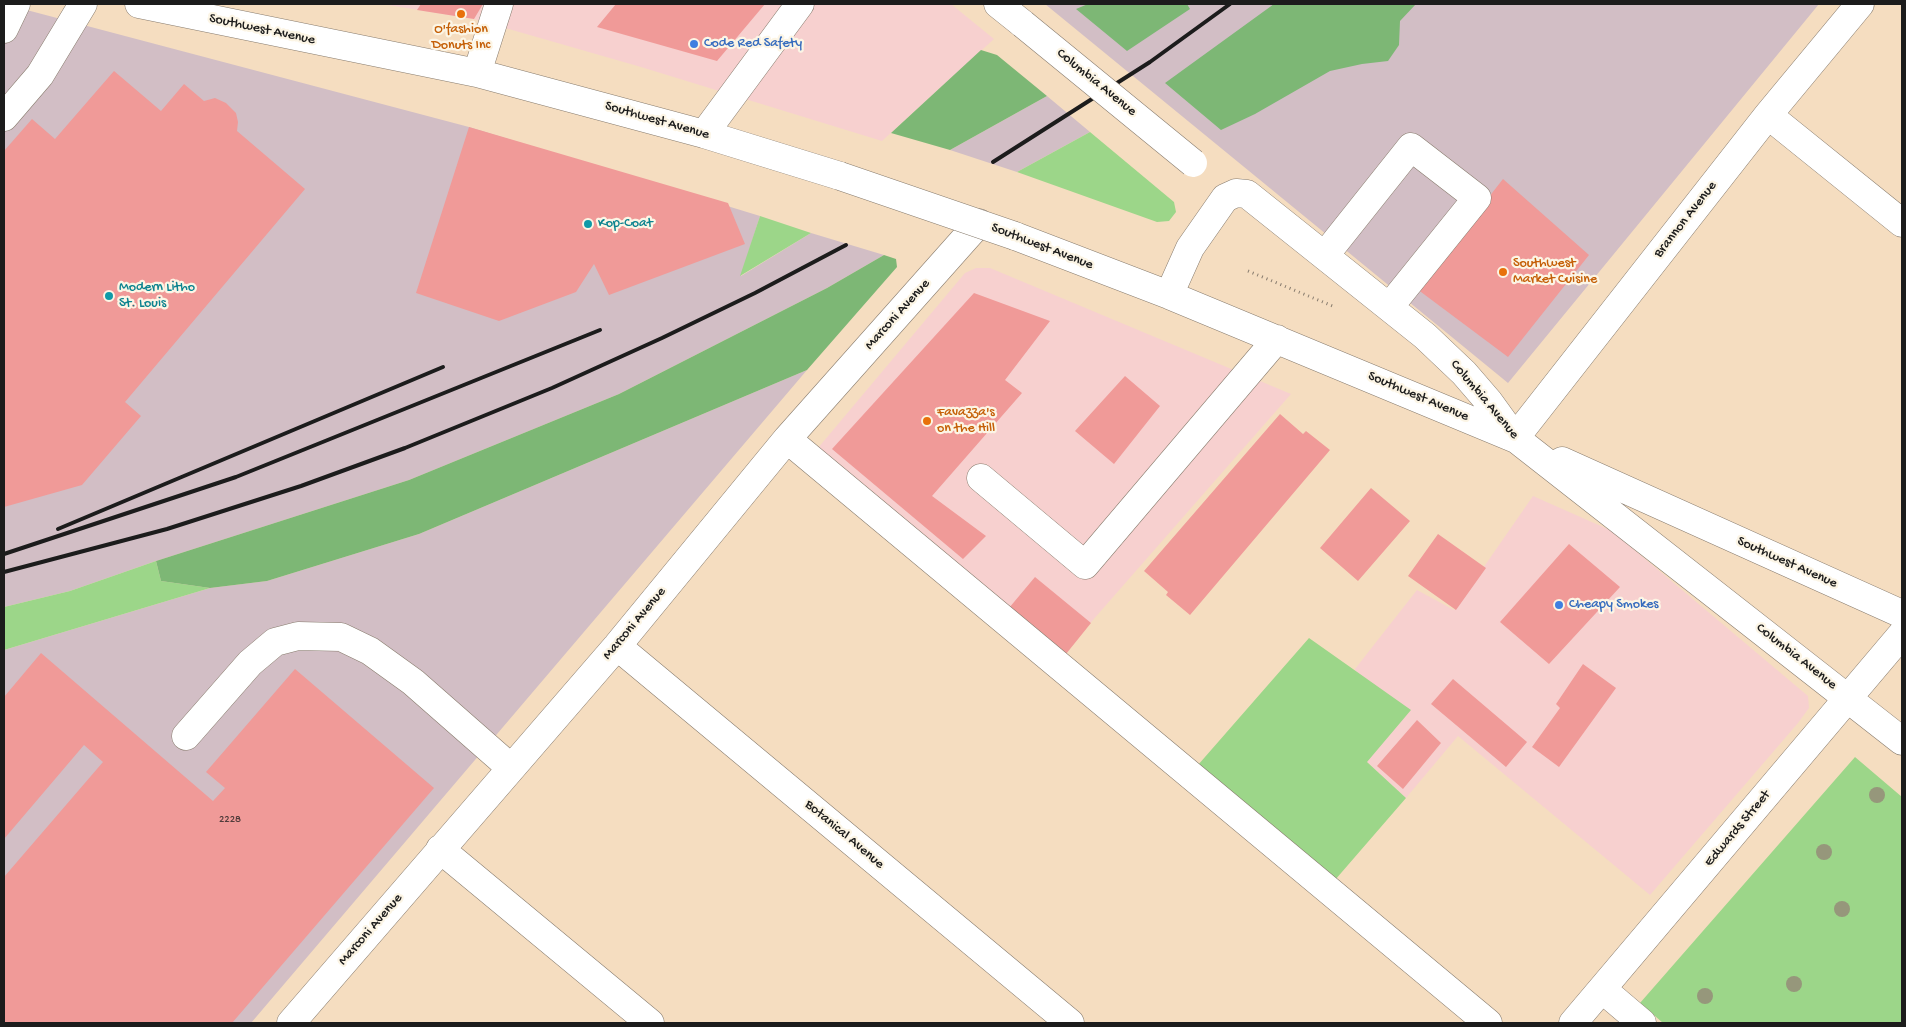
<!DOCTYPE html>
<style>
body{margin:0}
#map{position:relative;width:1906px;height:1027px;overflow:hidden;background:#f5ddc0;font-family:"Gochi Hand",sans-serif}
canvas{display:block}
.frame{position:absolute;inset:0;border:5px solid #1c1c1c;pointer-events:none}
</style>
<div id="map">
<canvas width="1906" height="1027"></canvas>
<div class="frame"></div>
</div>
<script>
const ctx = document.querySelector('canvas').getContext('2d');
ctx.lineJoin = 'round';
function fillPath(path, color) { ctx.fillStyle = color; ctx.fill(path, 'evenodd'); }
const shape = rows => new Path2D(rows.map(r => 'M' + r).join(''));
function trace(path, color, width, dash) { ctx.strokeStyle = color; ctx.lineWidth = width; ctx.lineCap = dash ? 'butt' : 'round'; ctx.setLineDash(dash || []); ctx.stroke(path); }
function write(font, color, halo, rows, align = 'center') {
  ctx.font = font + ' "Gochi Hand",sans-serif'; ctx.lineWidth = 4.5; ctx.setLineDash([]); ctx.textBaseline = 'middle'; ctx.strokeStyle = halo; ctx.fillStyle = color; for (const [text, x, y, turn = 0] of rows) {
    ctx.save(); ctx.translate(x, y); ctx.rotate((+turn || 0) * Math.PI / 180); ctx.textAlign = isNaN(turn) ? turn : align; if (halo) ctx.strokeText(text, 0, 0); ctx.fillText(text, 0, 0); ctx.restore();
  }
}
fillPath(shape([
 [382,4,951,4,994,39,882,141,641,67,474,19],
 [976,268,990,268,1291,394,1064,653,818,448,965,273],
 [1533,496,1612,531,1808,696,1809,708,1798,723,1650,895,1458,736,1406,798,1367,762,1355,669,1417,590,1454,610]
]), '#f7d0cf');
fillPath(shape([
 [4,4,469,127,760,216,741,276,811,233,884,255,827,288,619,394,409,480,156,561,70,591,4,607],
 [1045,4,1819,4,1508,383],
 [1047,96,1090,132,1017,172,950,150],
 [807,370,251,1023,4,1023,4,650,210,588,267,581,419,534]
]), '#d2bec5');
fillPath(shape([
 [1090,132,1174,202,1176,212,1169,221,1157,222,1017,172],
 [760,216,811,233,740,276],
 [156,561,161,581,210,588,4,650,4,607,70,591],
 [1309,638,1411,710,1367,762,1406,798,1335,880,1198,765],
 [1855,757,1902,797,1902,1023,1663,1023,1640,1003]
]), '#9cd689');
fillPath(shape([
 [1088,4,1187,4,1190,9,1127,51,1076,9],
 [1274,4,1416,4,1400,21,1399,45,1388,61,1362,64,1330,71,1255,114,1221,130,1165,83],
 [981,50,997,55,1047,96,950,150,891,133],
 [884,255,896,259,897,267,807,370,419,534,267,581,210,588,161,581,156,561,409,480,619,394,827,288]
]), '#7db775');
fillPath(shape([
 [421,4,483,4,474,19,417,10],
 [616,4,765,4,717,61,597,27],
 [114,71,161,111,184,84,204,101,215,98,226,103,236,113,238,122,237,131,305,189,125,402,141,416,82,485,4,507,4,151,32,119,55,139],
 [469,127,728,203,745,244,609,295,594,264,576,292,499,321,416,293],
 [1503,179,1589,255,1508,357,1417,289],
 [974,293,1050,321,1005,380,1022,393,932,496,986,536,963,559,832,449],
 [1125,376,1160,406,1114,464,1075,431],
 [1280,414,1303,434,1306,431,1330,450,1190,615,1166,595,1168,592,1144,571],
 [1371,488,1410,521,1358,581,1320,548],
 [1438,534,1486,568,1456,610,1408,576],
 [1569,544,1620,587,1549,664,1500,622],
 [1035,577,1091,623,1066,654,1009,608],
 [41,653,213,801,225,788,206,772,295,669,434,788,232,1023,4,1023,4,877,103,762,84,745,4,839,4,697],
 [1583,664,1616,688,1559,767,1532,747,1560,708,1556,704],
 [1453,679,1527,742,1506,767,1431,704],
 [1417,720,1441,743,1403,789,1377,766]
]), '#f09a98');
const minor = shape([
 [139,4,477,73,704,134,840,176],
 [998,4,1023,24],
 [4,29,16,4],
 [477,73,499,4],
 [1768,115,1902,223],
 [4,117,40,75,83,4],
 [704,134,800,4],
 [1015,236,1169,295,1516,439],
 [1325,255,1411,147,1477,198,1390,306],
 [1169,295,1190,248,1225,198,1236,193,1247,194,1425,336,1464,373,1489,402,1515,438,1902,741],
 [1515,438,1768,115,1860,4],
 [787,439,1488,1023],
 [1562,461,1902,614],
 [981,478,1085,565,1277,339],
 [617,646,1070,1023],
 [186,736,250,663,275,642,298,636,341,637,370,651,413,682,511,768],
 [440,849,650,1023],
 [1602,989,1642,1023],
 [291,1023,617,646,787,439,979,223],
 [1573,1023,1902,634]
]);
trace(minor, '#887c6e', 29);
trace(shape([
 [1248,271,1335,307]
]), '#887c6e', 3, [1, 4]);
trace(minor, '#fff', 28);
trace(shape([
 [993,162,1150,62,1230,4],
 [58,529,443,367],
 [4,554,236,477,600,330],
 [4,572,167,529,301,486,405,448,552,388,662,338,755,293,846,245]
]), '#1c1c1c', 4);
const minorBridge = shape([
 [1023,24,1193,163],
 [840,176,1015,236]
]);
trace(minorBridge, '#887c6e', 29, []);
trace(minorBridge, '#fff', 28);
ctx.fillStyle = '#96977b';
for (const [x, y] of [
 [1877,795],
 [1824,852],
 [1842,909],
 [1794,984],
 [1705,996]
]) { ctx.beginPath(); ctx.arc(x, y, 8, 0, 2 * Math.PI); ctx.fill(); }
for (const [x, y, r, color] of [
 [461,14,5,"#e8710a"],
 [694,44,5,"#3f7fe0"],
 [588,224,5,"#0f9aa8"],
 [1503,272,5,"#e8710a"],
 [109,296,5,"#0f9aa8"],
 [927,421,5,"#e8710a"],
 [1559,605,5,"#3f7fe0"]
]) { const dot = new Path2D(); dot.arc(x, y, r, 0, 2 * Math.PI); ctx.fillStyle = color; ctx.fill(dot); trace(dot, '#fcf5e5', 2); }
write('11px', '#513c3b', null, [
 ["2228",230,820]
]);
write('14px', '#1c1c1c', '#fcf5e5', [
 ["Southwest Avenue",262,30,12],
 ["Columbia Avenue",1096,83,39],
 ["Southwest Avenue",657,121,16],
 ["Brannon Avenue",1686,220,-52],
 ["Southwest Avenue",1042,247,21],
 ["Marconi Avenue",898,315,-48],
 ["Southwest Avenue",1418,397,23],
 ["Columbia Avenue",1484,400,50],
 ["Southwest Avenue",1787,563,24],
 ["Marconi Avenue",635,624,-50],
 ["Columbia Avenue",1796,657,38],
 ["Edwards Street",1738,829,-50],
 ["Botanical Avenue",844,835,40],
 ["Marconi Avenue",371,930,-49]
]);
write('14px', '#c56008', '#fcf5e5', [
 ["O'fashion",461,30,"center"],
 ["Donuts Inc",461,46,"center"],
 ["Southwest",1513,264],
 ["Market Cuisine",1513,280],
 ["Favazza's",937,413],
 ["on the Hill",937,429]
], 'left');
write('14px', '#366cbe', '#fcf5e5', [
 ["Code Red Safety",704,44],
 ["Cheapy Smokes",1569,605]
], 'left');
write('14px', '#0d838f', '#fcf5e5', [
 ["Kop-Coat",598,224],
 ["Modern Litho",119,288],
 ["St. Louis",119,304]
], 'left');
</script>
